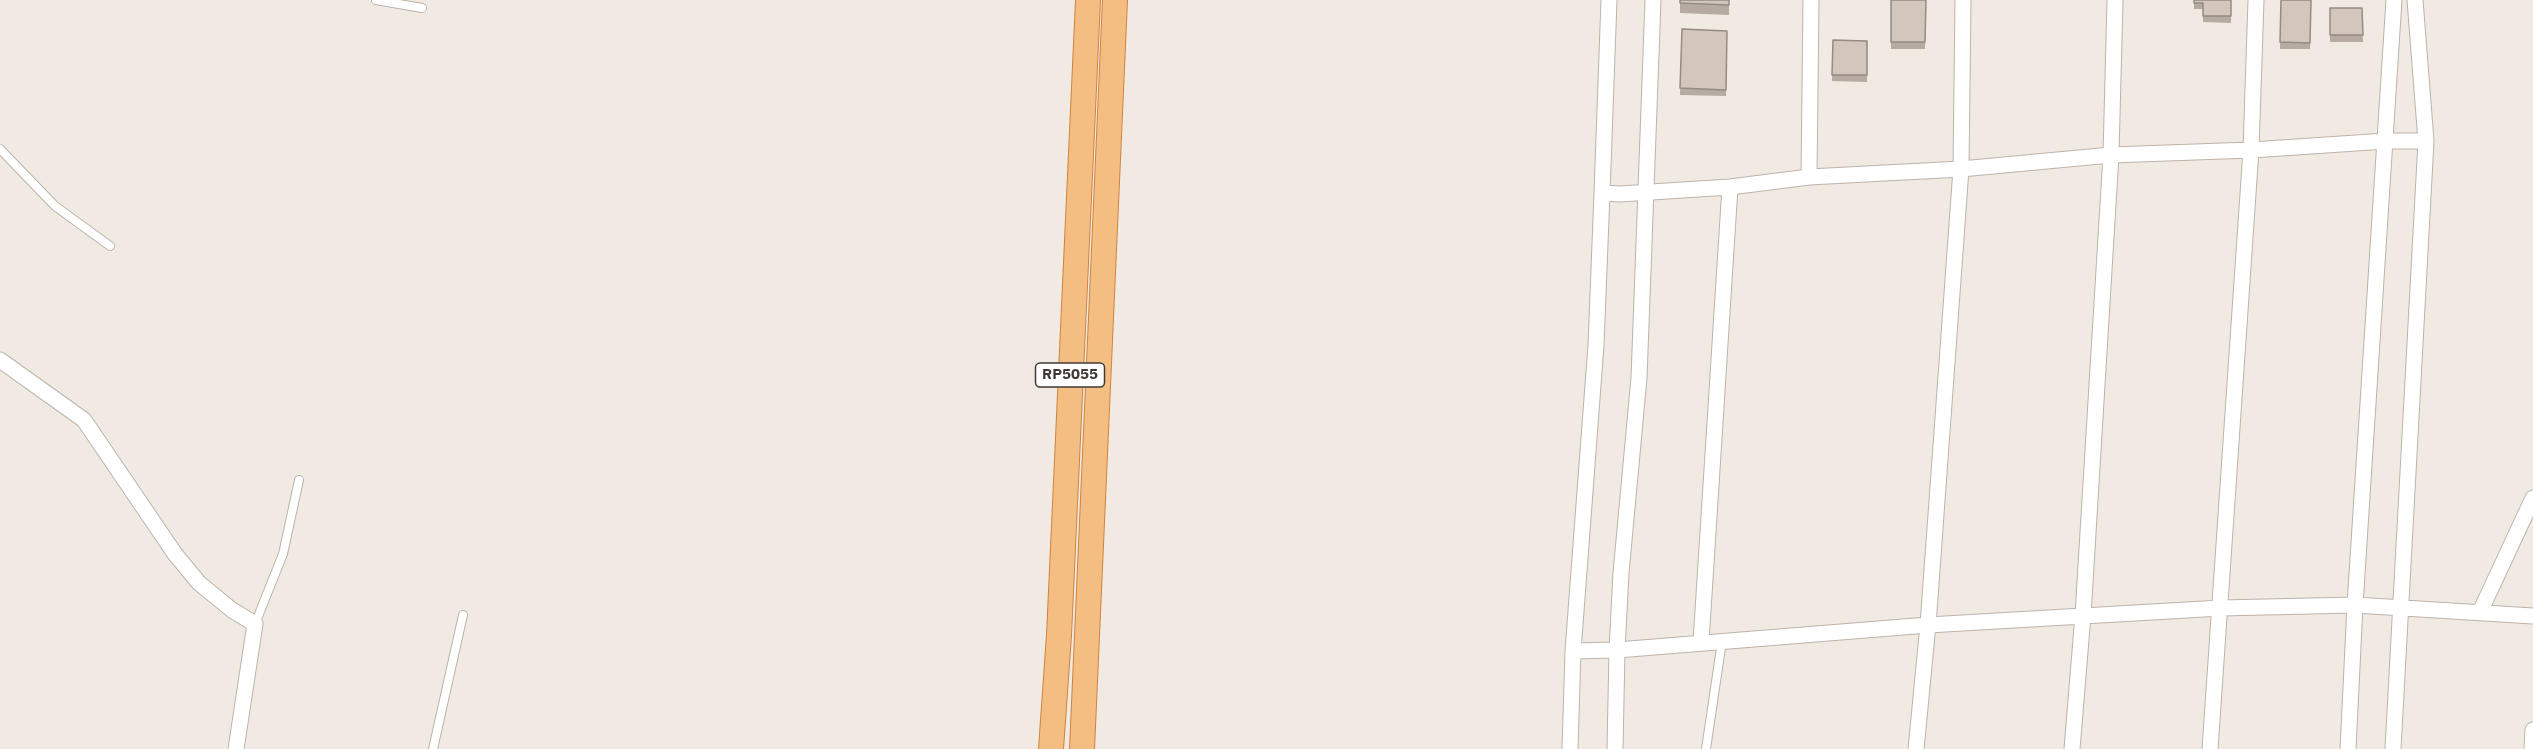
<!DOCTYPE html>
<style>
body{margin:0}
canvas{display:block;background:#f0eae3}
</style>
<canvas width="2533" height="749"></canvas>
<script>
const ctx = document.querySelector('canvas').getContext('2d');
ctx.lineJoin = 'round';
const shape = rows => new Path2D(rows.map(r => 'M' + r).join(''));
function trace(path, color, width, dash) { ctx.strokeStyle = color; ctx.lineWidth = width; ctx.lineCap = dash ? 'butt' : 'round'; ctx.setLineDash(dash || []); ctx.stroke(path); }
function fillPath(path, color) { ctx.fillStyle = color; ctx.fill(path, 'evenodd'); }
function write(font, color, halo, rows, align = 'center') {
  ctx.font = font + ' "IBM Plex Sans",sans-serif'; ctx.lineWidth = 5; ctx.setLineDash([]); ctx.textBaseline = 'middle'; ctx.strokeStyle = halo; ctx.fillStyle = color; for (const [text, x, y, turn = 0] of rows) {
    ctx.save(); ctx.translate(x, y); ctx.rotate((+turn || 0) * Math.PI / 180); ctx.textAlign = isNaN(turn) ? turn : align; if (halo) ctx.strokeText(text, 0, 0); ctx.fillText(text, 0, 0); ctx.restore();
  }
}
const service = shape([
 [376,0,422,8],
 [0,149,55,206,110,246],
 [255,624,283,554,299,480],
 [433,749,463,615],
 [1706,749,1722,641]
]);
const minor = shape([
 [1609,0,1602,193,1620,194,1730,187,1809,177,1961,169,2111,155,2251,150,2386,141,2426,141],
 [1653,0,1639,378,1621,573,1617,650,1928,625,2221,608,2355,605,2533,616],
 [1809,177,1811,0],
 [0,360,84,420,175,554,199,583,232,610,255,624,236,749],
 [2480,612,2533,498],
 [1701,642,1730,187],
 [1573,651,1596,345,1602,193],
 [1570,749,1573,651,1617,650,1615,749],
 [1916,749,1928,625,1961,169,1963,0],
 [2072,749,2083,615,2111,155,2115,0],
 [2210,749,2251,150,2256,0],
 [2348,749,2355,605,2394,0],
 [2393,749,2426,141,2415,0],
 [2532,749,2533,730]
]);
const trunk = shape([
 [1051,749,1059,635,1088,0],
 [1082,749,1115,0]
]);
trace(service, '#bdb3aa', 10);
trace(minor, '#bdb3aa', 17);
trace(trunk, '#cf833e', 26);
trace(service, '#fff', 8);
trace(minor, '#fff', 15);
trace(trunk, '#f4be82', 24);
fillPath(shape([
 [1680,0,1729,0,1729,15,1680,13],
 [1891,0,1926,0,1925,49,1891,49],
 [2231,0,2231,23,2203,22,2203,9,2194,9,2194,3],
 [2281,0,2311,0,2310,49,2280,49],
 [2330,8,2362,8,2363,42,2330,42],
 [1682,29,1727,31,1726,96,1680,95],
 [1833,40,1867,41,1867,82,1832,81]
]), '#b5aba3');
const building = shape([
 [1680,0,1729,0,1729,5,1680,3,1680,0],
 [1891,0,1926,0,1925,42,1891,42,1891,0],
 [2194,0,2231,0,2231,16,2203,16,2203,3,2194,3,2194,0],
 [2281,0,2311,0,2310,43,2280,42,2281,0],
 [2330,8,2362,8,2363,35,2330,35,2330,8],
 [1682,29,1727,31,1726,90,1680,88,1682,29],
 [1833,40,1867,41,1867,75,1832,75,1833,40]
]);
fillPath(building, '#d3c7bd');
trace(building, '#948b84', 1.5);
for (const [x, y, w] of [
 [1070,375,69]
]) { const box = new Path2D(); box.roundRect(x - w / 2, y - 12, w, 24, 4.5); ctx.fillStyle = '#fff'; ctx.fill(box); trace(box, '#413a34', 1.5); }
write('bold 15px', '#413a34', null, [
 ["RP5055",1070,375]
]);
</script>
